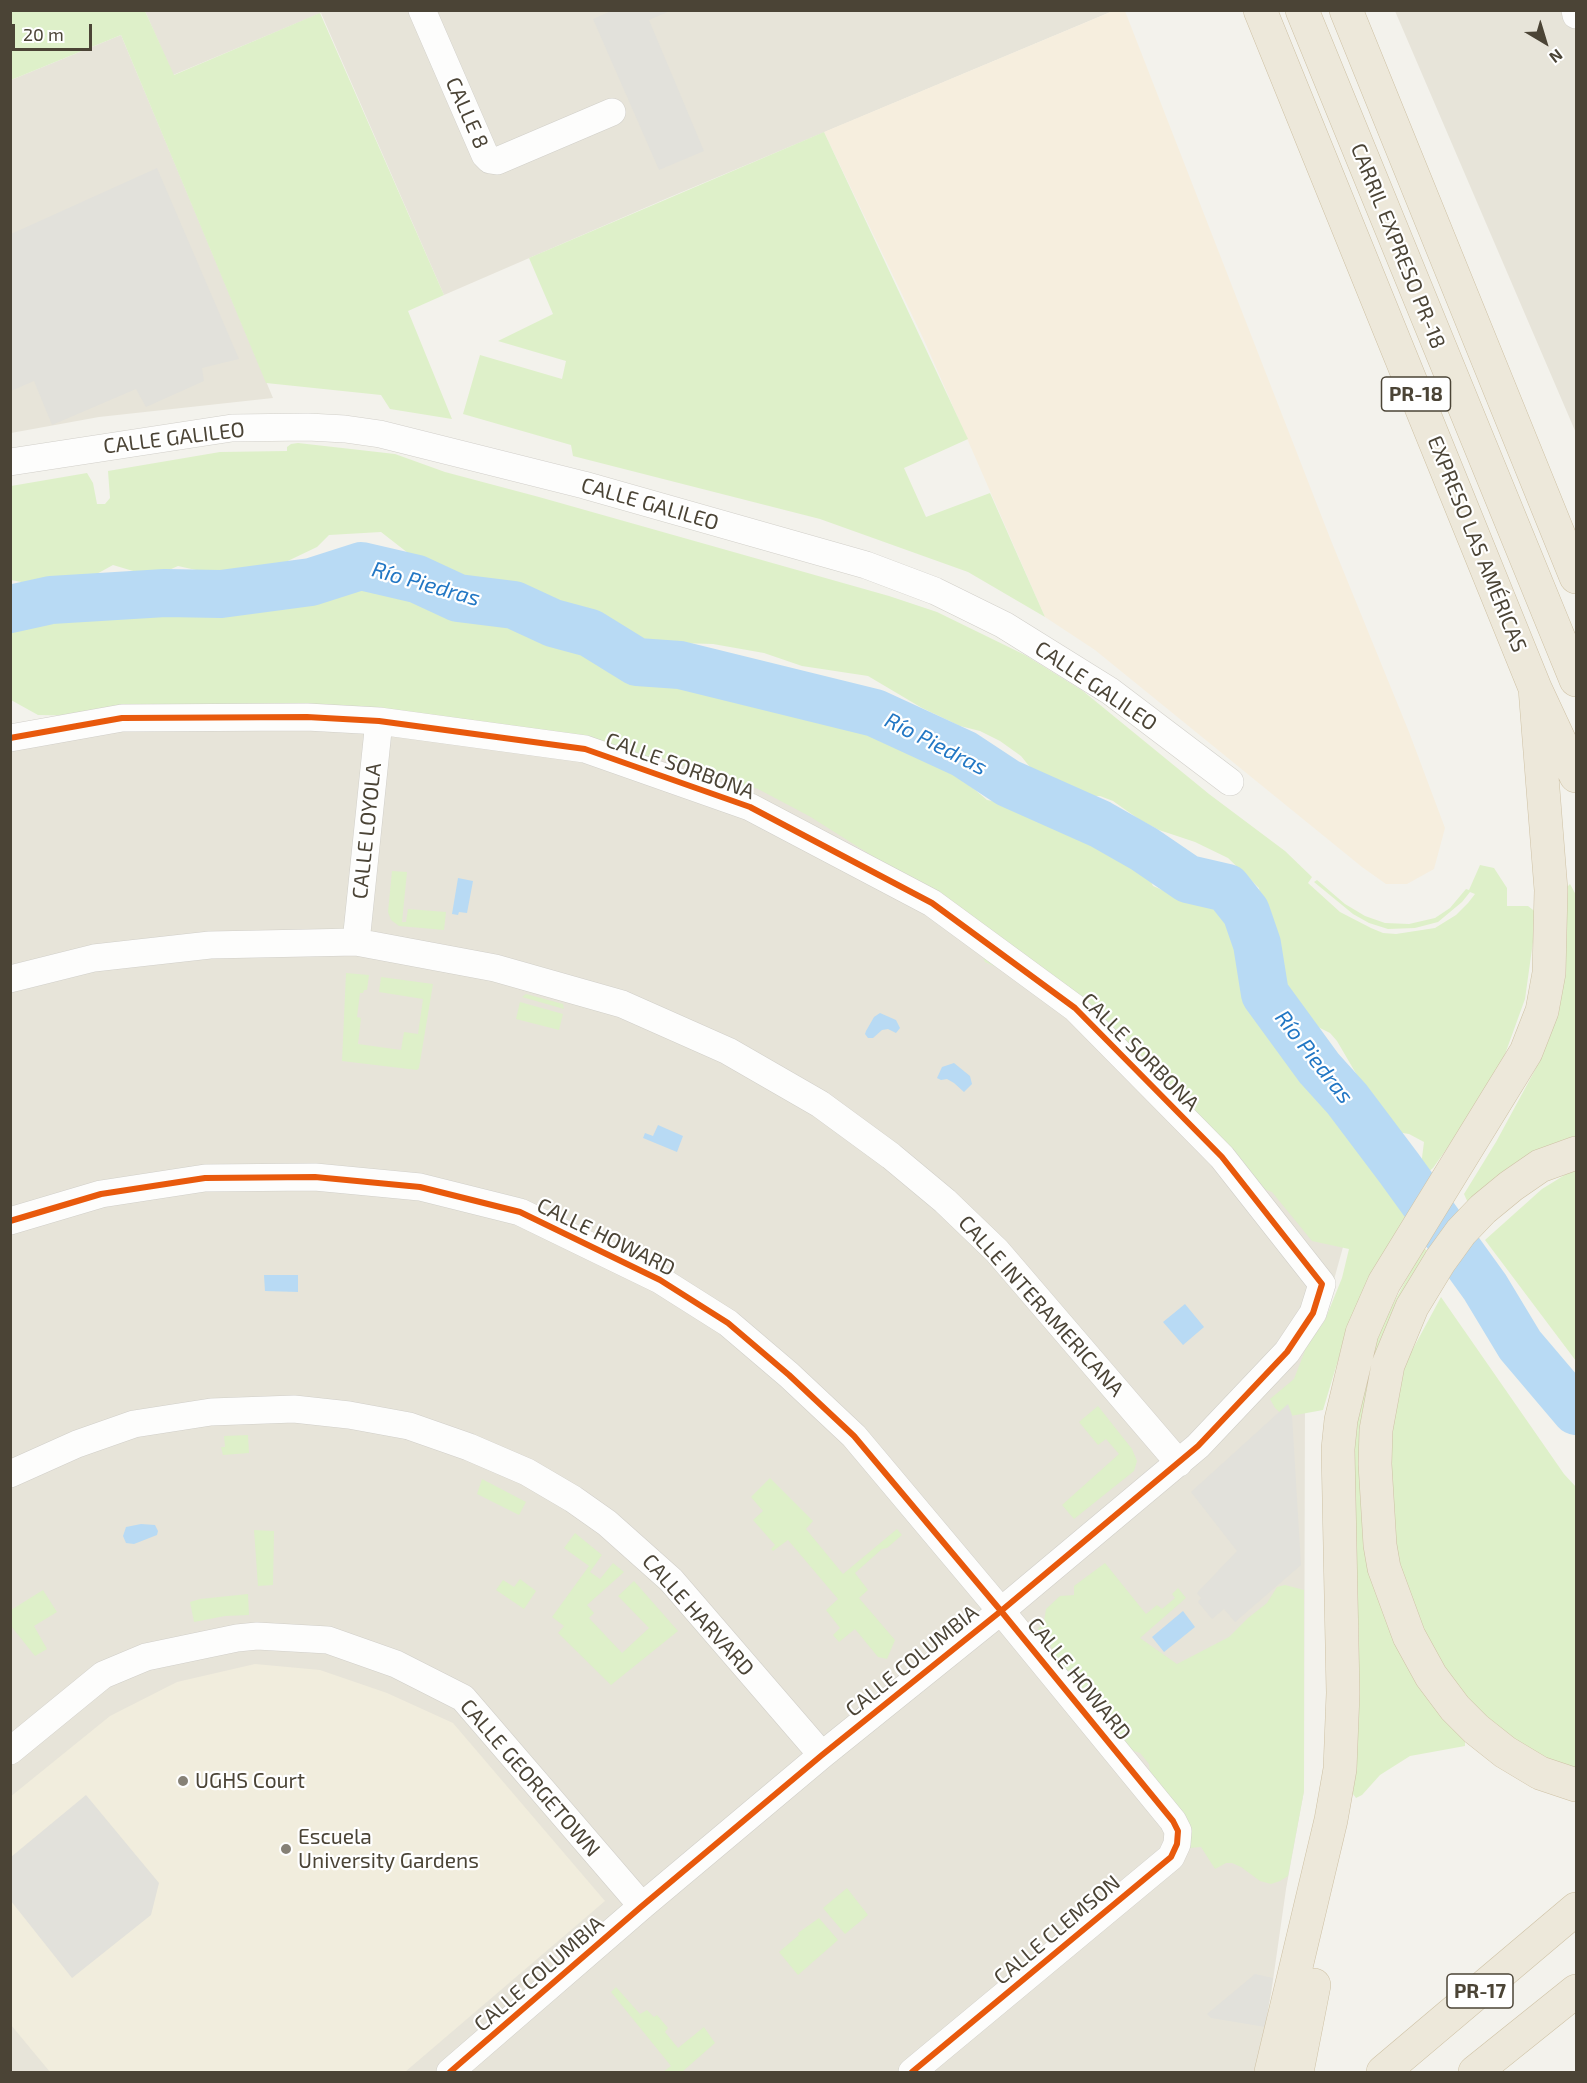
<!DOCTYPE html>
<meta charset="utf-8">
<style>
body{margin:0}
#map{position:relative;width:1587px;height:2083px;overflow:hidden;background:#f3f2ec;font-family:"Exo 2",sans-serif}
canvas{display:block}
.frame{position:absolute;inset:0;border:12px solid #4b4436;pointer-events:none}
.north{position:absolute;left:1515px;top:12px;width:60px;height:60px;-webkit-text-stroke:4px #fff;paint-order:stroke;rotate:142deg;font-size:16px;font-weight:700;line-height:24px;text-align:center;color:#4b4436}
.north::after{content:'';display:block;margin:auto;width:21px;height:27px;background:#4b4436;clip-path:polygon(50% 0,100% 100%,50% 72%,0 100%)}
.scale{position:absolute;left:12px;top:24px;width:80px;height:27px;box-sizing:border-box;border:3px solid #4b4436;border-top:0;padding-left:8px;font-size:18px;line-height:21px;white-space:nowrap;color:#4b4436;-webkit-text-stroke:4px #fff;paint-order:stroke}
</style>
<div id="map">
<canvas width="1587" height="2083"></canvas>
<div class="frame"></div>
<div class="north">N</div>
<div class="scale">20 m</div>
</div>
<script>
const ctx = document.querySelector('canvas').getContext('2d');
ctx.lineJoin = 'round';
function fillPath(path, color) { ctx.fillStyle = color; ctx.fill(path, 'evenodd'); }
const shape = rows => new Path2D(rows.map(r => 'M' + r).join(''));
function trace(path, color, width, dash) { ctx.strokeStyle = color; ctx.lineWidth = width; ctx.lineCap = dash ? 'butt' : 'round'; ctx.setLineDash(dash || []); ctx.stroke(path); }
function write(font, color, halo, rows, align = 'center') {
  ctx.font = font + ' "Exo 2",sans-serif'; ctx.lineWidth = 4.5; ctx.setLineDash([]); ctx.textBaseline = 'middle'; ctx.strokeStyle = halo; ctx.fillStyle = color; for (const [text, x, y, turn = 0] of rows) {
    ctx.save(); ctx.translate(x, y); ctx.rotate((+turn || 0) * Math.PI / 180); ctx.textAlign = isNaN(turn) ? turn : align; if (halo) ctx.strokeText(text, 0, 0); ctx.fillText(text, 0, 0); ctx.restore();
  }
}
fillPath(shape([
 [145,11,1113,11,670,197,444,295,321,13,173,75],
 [1395,11,1576,11,1576,433],
 [121,35,273,398,99,417,11,433,11,80],
 [11,726,590,726,768,780,948,878,1343,1247,1305,1385,1304,1791,1286,1889,1271,1994,1256,2072,11,2072]
]), '#e7e4d9');
fillPath(shape([
 [1113,11,1125,11,1332,543,1409,732,1445,828,1434,869,1407,884,1386,884,1362,867,1095,650,1045,617,924,340,824,132]
]), '#f6eede');
fillPath(shape([
 [255,1664,320,1670,387,1693,453,1723,605,1901,405,2072,50,2072,11,2025,10,1797,110,1716,177,1682]
]), '#f1eddd');
fillPath(shape([
 [11,10,145,11,174,75,320,13,444,295,408,311,452,419,390,409,381,395,266,383,121,35,11,80],
 [824,132,968,439,904,468,926,517,990,493,1045,617,968,572,820,519,573,456,571,445,463,414,480,355,562,379,566,361,498,341,553,314,529,258],
 [298,443,395,454,445,472,539,497,889,596,937,612,1025,655,1083,691,1209,794,1285,851,1312,877,1308,883,1340,912,1371,928,1383,933,1396,934,1435,928,1456,915,1468,903,1475,894,1470,892,1462,902,1438,922,1415,928,1388,929,1369,923,1353,914,1314,882,1317,880,1345,904,1365,916,1385,923,1409,924,1435,918,1450,908,1466,889,1469,890,1480,865,1494,868,1507,888,1507,906,1528,906,1537,913,1525,999,1504,1057,1482,1099,1433,1168,1427,1173,1423,1172,1421,1166,1424,1142,1409,1134,1390,1131,1377,1115,1368,1094,1337,1041,1330,1033,1312,1024,1299,1011,1287,992,1278,970,1273,924,1261,906,1259,888,1228,858,1195,842,1159,830,1140,820,1113,801,1100,796,1074,797,1053,788,1038,777,1021,756,1000,741,980,731,960,726,922,708,868,676,802,666,764,653,713,644,679,643,671,654,652,654,633,646,602,615,526,592,442,574,408,553,381,532,329,535,317,547,248,580,228,581,213,578,196,570,178,566,153,577,113,565,82,582,64,586,42,586,11,580,11,486,87,473,93,483,97,504,105,504,110,498,108,471,220,452,287,451,287,447,291,444],
 [411,587,432,599,450,604,479,609,499,615,511,612,522,625,546,640,587,649,635,672,645,659,670,662,683,680,703,687,747,702,779,710,800,710,825,720,860,728,885,740,904,745,915,754,943,768,973,788,987,800,1015,805,1069,834,1095,842,1105,849,1125,856,1135,854,1144,867,1153,886,1190,902,1208,906,1223,913,1240,933,1246,952,1247,976,1264,1011,1304,1071,1328,1065,1337,1076,1338,1104,1345,1136,1412,1197,1413,1205,1342,1347,1323,1410,1285,1417,1275,1408,1270,1399,1294,1379,1306,1348,1325,1320,1342,1278,1349,1249,1312,1241,1272,1192,1261,1188,1184,1101,1003,970,985,962,963,913,809,816,758,789,656,756,629,772,610,749,95,716,38,715,11,700,11,593,20,592,70,608,92,604,140,603,231,607,247,597,262,594,285,604,308,603,355,590],
 [392,871,407,872,402,922,406,922,408,909,446,912,444,930,399,926,391,920,388,912],
 [1570,884,1576,895,1576,1141,1468,1203,1464,1194,1496,1142,1535,1070,1553,1026,1565,889],
 [346,973,369,975,367,990,364,990,363,993,360,993,357,1017,361,1018,358,1044,401,1050,404,1032,418,1034,423,999,379,992,381,977,433,984,419,1068,417,1070,342,1061],
 [526,994,563,1004,564,1009,522,997],
 [520,1002,563,1014,559,1030,516,1019],
 [1576,1168,1576,1361,1485,1240,1542,1189],
 [1423,1248,1430,1252,1365,1429,1428,1694,1465,1742,1465,1746,1410,1756,1380,1775,1362,1795,1356,1798,1353,1794,1359,1642,1354,1516,1355,1433,1363,1384,1383,1323],
 [1441,1297,1564,1474,1576,1487,1576,1769,1520,1751,1450,1681,1414,1618,1398,1556,1389,1490,1392,1433,1402,1369],
 [1098,1406,1132,1449,1137,1461,1134,1471,1074,1519,1062,1505,1119,1454,1106,1439,1098,1445,1079,1422],
 [248,1435,249,1453,223,1455,221,1447,225,1447,224,1436],
 [770,1478,813,1521,806,1529,843,1574,897,1529,902,1535,887,1548,882,1549,855,1573,868,1590,859,1598,895,1640,887,1659,878,1657,855,1629,839,1642,833,1635,840,1628,826,1610,838,1599,788,1540,773,1551,771,1549,775,1545,753,1520,763,1511,751,1497],
 [482,1479,526,1502,519,1515,477,1494],
 [254,1530,274,1531,273,1585,258,1586],
 [575,1533,602,1555,590,1572,600,1579,613,1563,624,1572,587,1605,594,1613,589,1618,622,1653,649,1628,618,1596,634,1581,678,1631,611,1685,558,1633,564,1626,552,1617,589,1566,564,1548],
 [1105,1563,1146,1614,1157,1605,1162,1609,1175,1598,1172,1594,1178,1588,1186,1598,1140,1638,1177,1664,1229,1637,1248,1618,1267,1603,1277,1587,1285,1585,1304,1590,1304,1791,1288,1876,1280,1881,1271,1884,1260,1881,1241,1867,1232,1863,1226,1863,1215,1869,1201,1847,1189,1848,1150,1773,1149,1764,1140,1753,1131,1750,1057,1661,1051,1646,1038,1629,1044,1622,1046,1609,1060,1596,1074,1595,1074,1586],
 [520,1579,536,1591,524,1609,496,1590,503,1580,514,1587],
 [43,1590,57,1612,34,1626,47,1649,35,1656,11,1626,11,1610],
 [248,1594,249,1615,225,1616,194,1622,190,1602,200,1599],
 [847,1888,868,1915,845,1934,823,1908],
 [819,1918,838,1940,798,1975,779,1952,799,1935,798,1933],
 [616,1987,640,2014,647,2010,654,2017,657,2015,668,2028,665,2032,678,2048,704,2027,715,2043,682,2072,663,2072,671,2066,611,1992]
]), '#def0c9');
fillPath(shape([
 [611,11,670,11,649,20,704,151,659,170,593,19],
 [157,168,239,359,202,368,204,381,146,407,136,389,52,425,34,381,11,391,11,234],
 [1288,1404,1292,1415,1301,1565,1235,1622,1224,1609,1212,1619,1198,1602,1201,1598,1197,1593,1237,1551,1191,1492],
 [86,1795,159,1883,151,1915,72,1978,11,1901,11,1857],
 [1255,1974,1273,1978,1265,2027,1211,2018,1207,2014]
]), '#e2e1db');
fillPath(shape([
 [458,878,473,881,467,913,459,912,458,915,452,914],
 [880,1013,896,1020,900,1028,896,1033,888,1029,882,1030,873,1038,868,1038,865,1034,866,1031,874,1017],
 [954,1063,970,1076,972,1084,964,1092,954,1083,947,1079,941,1080,937,1078,942,1067],
 [658,1125,683,1136,677,1152,643,1138,645,1133,653,1136],
 [264,1275,298,1275,298,1292,265,1291],
 [1185,1304,1204,1327,1183,1345,1163,1322],
 [141,1524,155,1525,158,1531,157,1535,134,1544,126,1543,123,1536,126,1527],
 [1183,1611,1195,1627,1164,1652,1152,1637]
]), '#b8daf4');
trace(shape([
 [10,609,51,600,165,593,221,594,311,582,361,566,417,579,458,598,514,605,553,623,590,633,637,662,680,665,875,713,964,754,1008,783,1100,824,1144,849,1188,879,1227,888,1246,912,1257,944,1265,994,1319,1068,1347,1099,1399,1168,1485,1287,1520,1345,1576,1411]
]), '#b8daf4', 48);
const minor = shape([
 [422,10,485,155,490,160,497,161,612,112],
 [1575,10,1576,15],
 [10,462,232,428,308,427,345,429,380,434,584,485,866,565,935,591,1004,625,1110,691,1230,782],
 [10,738,122,718,307,717,379,721,585,749,750,807,932,903,1075,1008,1222,1157,1322,1284,1313,1313,1287,1352,1198,1446,1001,1611,822,1755,642,1906,450,2072],
 [356,942,379,721],
 [10,979,94,958,210,945,356,942,495,968,622,1004,728,1051,820,1104,891,1156,945,1201,997,1251,1179,1463],
 [10,1221,101,1194,205,1178,315,1177,420,1187,520,1212,660,1280,728,1323,789,1375,854,1436,1001,1611,1173,1821,1178,1831,1177,1844,1171,1857,912,2072],
 [10,1474,77,1444,134,1424,211,1412,294,1409,349,1415,409,1426,469,1447,527,1472,573,1499,607,1523,671,1580,822,1755],
 [10,1751,103,1675,146,1657,237,1638,257,1636,328,1640,396,1664,463,1698,642,1906]
]);
const highway = shape([
 [1260,10,1535,688,1576,776],
 [1302,10,1576,680],
 [1346,10,1576,577],
 [1576,1153,1540,1166,1511,1186,1483,1209,1461,1232,1440,1261,1412,1307,1388,1365,1376,1430,1375,1464,1380,1545,1384,1568,1409,1636,1431,1676,1455,1708,1476,1729,1505,1752,1540,1773,1576,1785],
 [1271,2072,1331,1820,1340,1769,1343,1693,1338,1449,1341,1420,1362,1333,1384,1283,1526,1052,1542,1011,1549,973,1551,890,1535,688],
 [1297,2072,1314,1985],
 [1383,2072,1576,1909],
 [1475,2072,1576,1991]
]);
trace(minor, '#d1cfc9', 28);
trace(highway, '#cec1a4', 34);
trace(minor, '#fdfdfc', 27);
trace(highway, '#ede8da', 33);
trace(shape([
 [10,738,122,718,307,717,379,721,585,749,750,807,932,903,1075,1008,1222,1157,1322,1284,1313,1313,1287,1352,1198,1446,1001,1611,822,1755,642,1906,450,2072],
 [10,1221,101,1194,205,1178,315,1177,420,1187,520,1212,660,1280,728,1323,789,1375,854,1436,1001,1611,1173,1821,1178,1831,1177,1844,1171,1857,912,2072]
]), '#e8590c', 6);
for (const [x, y, r, color] of [
 [183,1781,6,"#868176"],
 [286,1849,6,"#868176"]
]) { const dot = new Path2D(); dot.arc(x, y, r, 0, 2 * Math.PI); ctx.fillStyle = color; ctx.fill(dot); trace(dot, '#fff', 2); }
for (const [x, y, w] of [
 [1416,394,69],
 [1480,1991,66]
]) { const box = new Path2D(); box.roundRect(x - w / 2, y - 17, w, 34, 4.5); ctx.fillStyle = '#fff'; ctx.fill(box); trace(box, '#4b4436', 1.5); }
write('bold 20px', '#4b4436', null, [
 ["PR-18",1416,394],
 ["PR-17",1480,1991]
]);
write('21px', '#4b4436', '#fff', [
 ["CALLE 8",467,113,66],
 ["CARRIL EXPRESO PR-18",1398,246,68],
 ["CALLE GALILEO",174,438,-7],
 ["CALLE GALILEO",650,504,16],
 ["EXPRESO LAS AMÉRICAS",1477,544,68],
 ["CALLE GALILEO",1096,686,34],
 ["CALLE SORBONA",680,766,20],
 ["CALLE LOYOLA",367,831,-84],
 ["CALLE SORBONA",1140,1052,45],
 ["CALLE HOWARD",606,1237,26],
 ["CALLE INTERAMERICANA",1041,1306,48],
 ["CALLE HARVARD",698,1615,48],
 ["CALLE COLUMBIA",912,1661,-39],
 ["CALLE HOWARD",1079,1679,51],
 ["CALLE GEORGETOWN",530,1778,49],
 ["CALLE CLEMSON",1057,1930,-40],
 ["CALLE COLUMBIA",539,1974,-41]
]);
write('21px', '#4b4436', '#fff', [
 ["UGHS Court",195,1781],
 ["Escuela",298,1837],
 ["University Gardens",298,1861]
], 'left');
write('italic 22px', '#2277c4', '#fff', [
 ["Río Piedras",426,584,16],
 ["Río Piedras",936,744,27],
 ["Río Piedras",1314,1057,52]
]);
</script>
